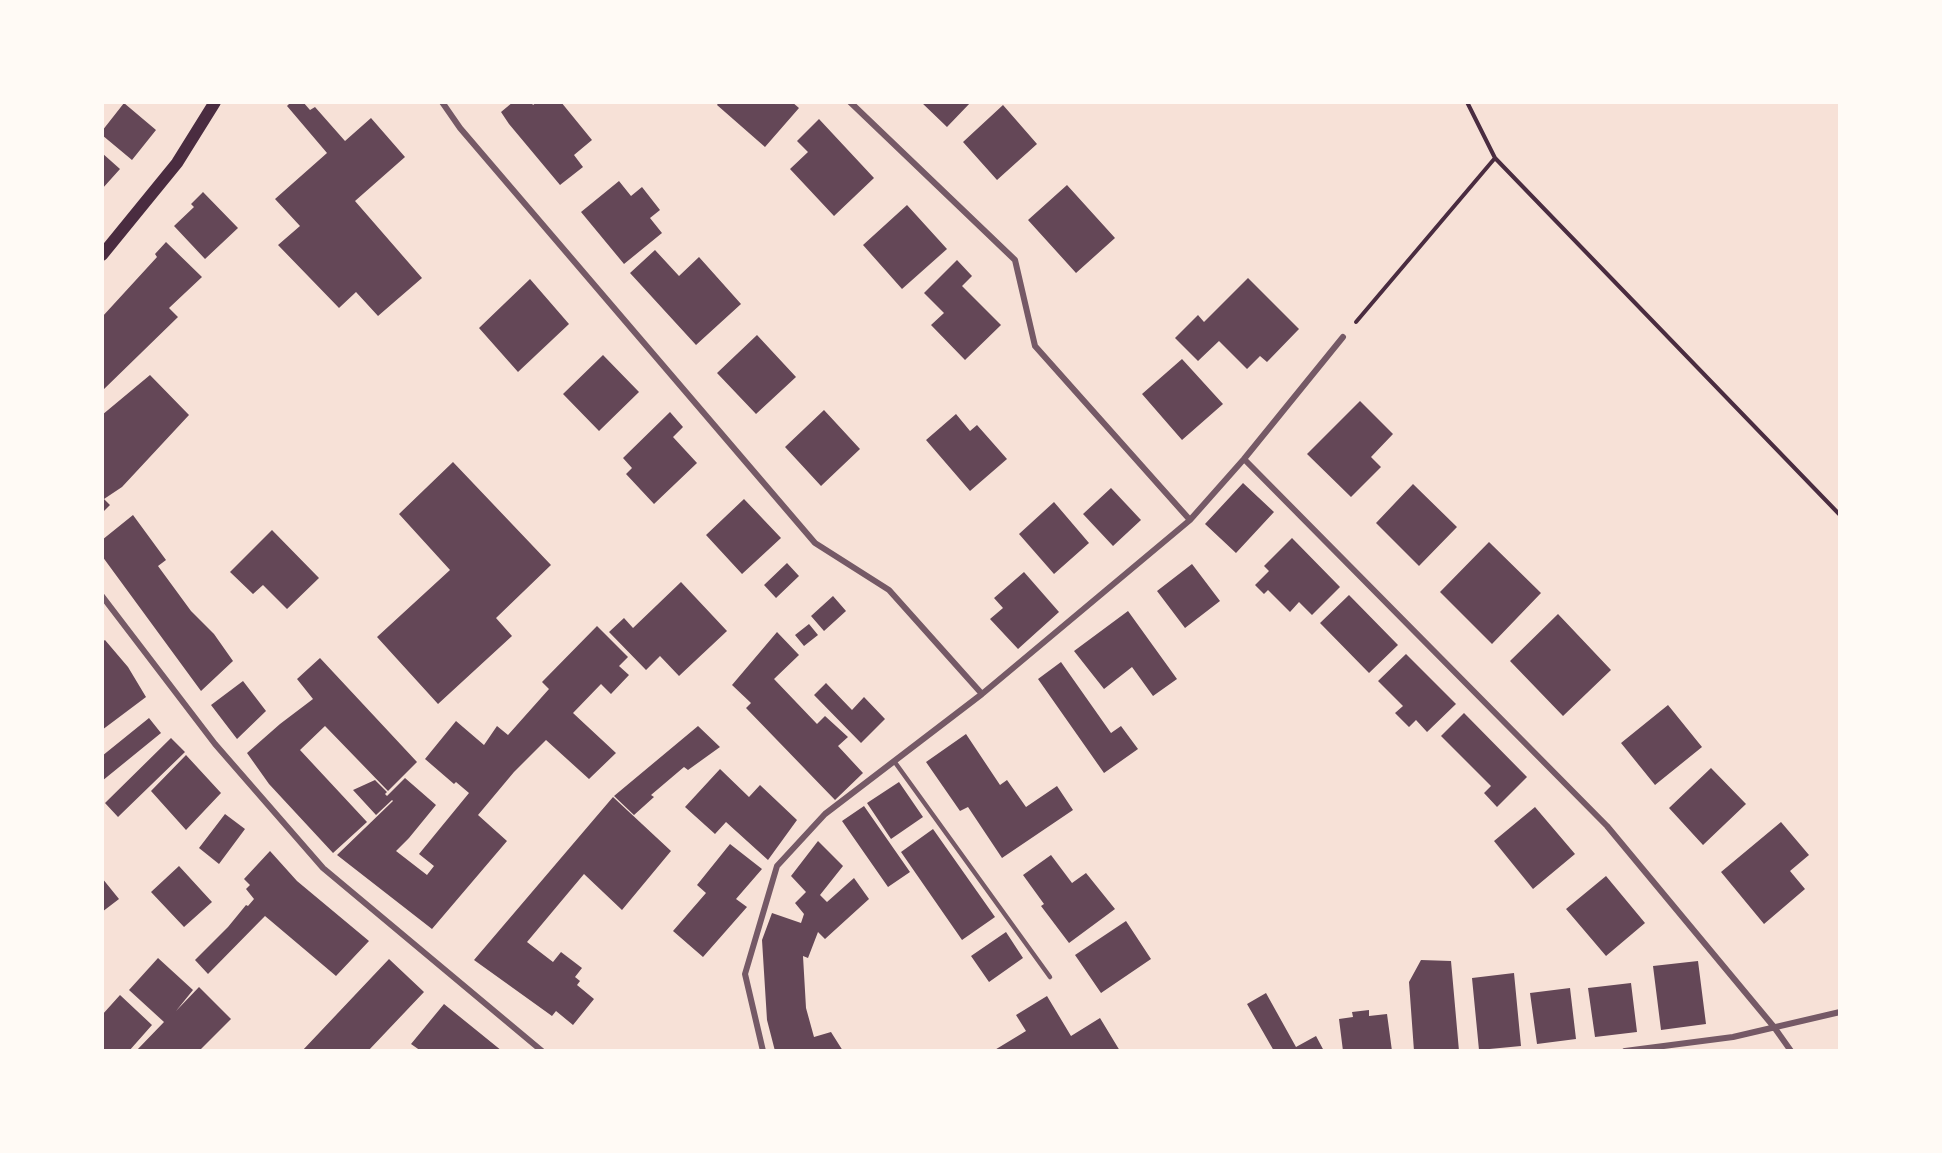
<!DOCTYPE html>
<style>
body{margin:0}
#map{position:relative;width:1942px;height:1153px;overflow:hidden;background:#f7e1d7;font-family:Arial,sans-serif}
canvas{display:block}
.frame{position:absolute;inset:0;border:104px solid #fffaf5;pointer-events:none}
</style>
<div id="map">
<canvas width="1942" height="1153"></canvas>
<div class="frame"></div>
</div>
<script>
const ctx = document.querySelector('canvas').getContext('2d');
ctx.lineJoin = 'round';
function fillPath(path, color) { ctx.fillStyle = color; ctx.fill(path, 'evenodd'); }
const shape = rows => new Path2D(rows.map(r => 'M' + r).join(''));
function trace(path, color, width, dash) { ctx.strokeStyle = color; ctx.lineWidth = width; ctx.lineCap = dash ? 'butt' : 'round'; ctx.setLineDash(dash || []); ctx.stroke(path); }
fillPath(shape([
 [291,102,303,102,310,110,315,107,345,141,371,118,405,157,355,201,422,278,378,316,356,292,339,308,278,245,300,226,275,199,327,153,287,106],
 [513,102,531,102,533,105,537,102,561,102,592,140,574,155,583,167,560,185,509,124,501,112],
 [719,102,792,102,799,108,765,147,717,105],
 [921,102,971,102,947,127],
 [124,103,156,130,132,160,102,135,102,131],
 [1003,105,1037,144,997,180,963,142],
 [819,119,874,178,834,216,790,169,808,152,797,141],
 [102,153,120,169,102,189],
 [619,181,631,196,642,187,660,210,650,218,662,233,624,264,581,212],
 [1067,185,1115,238,1076,273,1028,220],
 [203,192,238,228,205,259,174,226,194,207,191,204],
 [907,205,947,249,902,289,863,245],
 [166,242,202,277,169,308,178,317,102,391,102,317,157,257,155,254],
 [655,250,679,276,699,257,741,304,696,345,630,273],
 [957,260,972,276,962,286,1001,325,965,360,931,325,944,313,924,293],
 [1248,278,1299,329,1267,362,1260,356,1247,369,1219,341,1198,361,1175,338,1198,315,1204,322],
 [530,279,569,324,518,372,479,328],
 [757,335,796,377,756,414,717,373],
 [603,355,639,392,599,431,563,394],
 [1182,359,1223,404,1182,440,1142,394],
 [150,375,189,415,122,487,104,499,110,505,102,513,102,415],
 [1360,401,1393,434,1371,457,1381,467,1351,497,1307,454],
 [824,410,860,449,821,486,785,447],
 [670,412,683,427,673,437,697,463,654,504,626,474,632,468,623,458],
 [956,414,970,431,977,425,1007,459,970,491,926,440],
 [453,462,551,565,496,618,512,636,438,704,377,637,450,570,399,514],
 [1243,483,1274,512,1236,553,1205,524],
 [1413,484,1457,527,1419,566,1376,523],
 [1111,488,1141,520,1113,546,1083,514],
 [744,499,781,538,742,574,706,535],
 [1054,502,1089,543,1054,574,1019,534],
 [133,515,166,560,158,566,191,611,214,634,233,661,201,691,102,556,102,540],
 [272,530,319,578,287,609,263,585,253,594,230,572],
 [1292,538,1340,587,1312,615,1299,602,1290,612,1268,590,1264,594,1255,585,1269,571,1264,566],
 [1489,542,1541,593,1492,644,1440,592],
 [787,563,799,576,776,598,764,585],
 [1192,564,1220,601,1185,628,1157,591],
 [1024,572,1059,612,1018,649,990,619,1003,608,994,598],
 [681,582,727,631,679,676,660,656,646,670,609,632,624,618,633,628],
 [1349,595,1398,645,1369,673,1320,623],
 [833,596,846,611,824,631,811,616],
 [1128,611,1177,679,1153,696,1132,667,1104,689,1074,651],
 [1558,614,1611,670,1563,716,1510,661],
 [809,624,818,635,804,646,795,635],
 [597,626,628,657,619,666,629,675,611,694,601,684,573,713,616,753,589,779,546,740,514,772,478,815,507,841,432,929,337,855,393,801,392,800,376,815,353,790,375,780,387,792,385,794,387,796,405,778,436,805,409,838,396,851,427,875,434,866,419,854,469,793,456,782,454,784,425,759,456,721,484,745,497,726,508,735,549,689,542,682],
 [777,632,799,655,774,679,817,724,825,716,848,737,838,746,863,773,835,800,746,708,751,703,732,685],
 [105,640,128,667,146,697,102,730,102,642],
 [1406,654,1456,704,1427,732,1416,720,1409,727,1395,713,1403,706,1378,681],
 [320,658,417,762,388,791,325,726,300,750,367,822,333,853,269,784,247,753,280,724,313,699,297,679],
 [1061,662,1111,733,1121,726,1138,749,1104,773,1038,679],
 [243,681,266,711,237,739,211,705],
 [826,683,852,710,864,697,885,719,861,743,814,695],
 [1668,705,1702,747,1655,785,1621,743],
 [1464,713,1527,777,1497,807,1484,793,1491,786,1441,736],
 [149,718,161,733,102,781,102,756],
 [698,726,720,747,688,770,684,767,651,795,654,797,634,815,614,796],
 [966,734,1000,785,1007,780,1026,807,1057,786,1073,810,1002,858,968,807,960,811,926,762],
 [171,738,185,752,118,817,105,803],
 [186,755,221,793,186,830,151,791],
 [1711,768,1746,804,1703,845,1669,808],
 [720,769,749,797,760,785,797,820,768,860,726,822,715,834,685,807],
 [899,782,923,817,891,839,867,803],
 [613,797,671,851,622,910,584,874,527,942,553,962,561,952,582,968,575,977,580,981,577,985,594,999,573,1025,556,1011,552,1016,474,960],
 [864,806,910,872,888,887,842,821],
 [1535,807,1575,854,1533,889,1494,841],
 [225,814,245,829,219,864,199,848],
 [1781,822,1809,855,1790,871,1805,889,1764,924,1721,872],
 [933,829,995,917,962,940,901,852],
 [818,841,843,866,820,895,827,902,854,878,869,899,825,939,818,932,808,958,803,956,806,1008,814,1037,831,1032,843,1051,775,1051,767,1020,762,940,772,913,801,923,804,914,795,903,806,892,791,876],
 [730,844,762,869,736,899,747,907,703,957,673,931,706,893,697,885],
 [270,851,297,881,369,941,336,976,265,916,208,974,195,960,228,927,246,905,248,906,254,899,246,889,250,885,244,879],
 [1051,855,1072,883,1086,873,1115,909,1069,943,1041,906,1044,904,1023,875],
 [179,866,212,902,184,927,151,892],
 [1606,876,1645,923,1606,956,1566,909],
 [102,878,119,899,102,912],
 [1126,921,1151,959,1101,993,1075,955],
 [1006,932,1023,958,989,982,971,956],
 [158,958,193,990,176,1011,199,987,231,1019,199,1051,136,1051,164,1022,129,990],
 [389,959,424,992,368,1051,302,1051],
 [1421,960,1451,961,1459,1051,1414,1051,1409,982],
 [1698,961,1706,1024,1661,1030,1653,966],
 [1514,973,1521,1046,1479,1050,1472,978],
 [1631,983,1637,1032,1595,1037,1588,988],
 [1570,988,1576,1039,1537,1044,1530,993],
 [1266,993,1296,1047,1316,1036,1324,1051,1274,1051,1247,1004],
 [120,995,152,1025,129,1051,102,1051,102,1015],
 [1047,996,1071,1036,1100,1018,1120,1051,993,1051,1026,1031,1016,1015],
 [444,1004,502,1051,421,1051,411,1044],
 [1369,1010,1369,1016,1387,1014,1392,1051,1343,1051,1339,1019,1353,1017,1352,1012]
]), '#644757');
trace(shape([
 [1467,102,1495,158,1840,515],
 [1356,322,1495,158]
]), '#4a2c40', 4);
trace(shape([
 [894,761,1050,977]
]), '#755966', 4.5);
trace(shape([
 [442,102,460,128,815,543,889,590,982,694],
 [850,102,1015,260,1035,346,1190,520],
 [1244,459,1607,826,1774,1027,1791,1051],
 [102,596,215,744,323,868,542,1051],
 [763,1051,745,974,777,866,825,814,982,694,1190,520,1244,459,1343,337],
 [1625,1051,1733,1037,1840,1012]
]), '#755966', 6);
trace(shape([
 [102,255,177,163,215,102]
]), '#4a2c40', 12);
</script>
